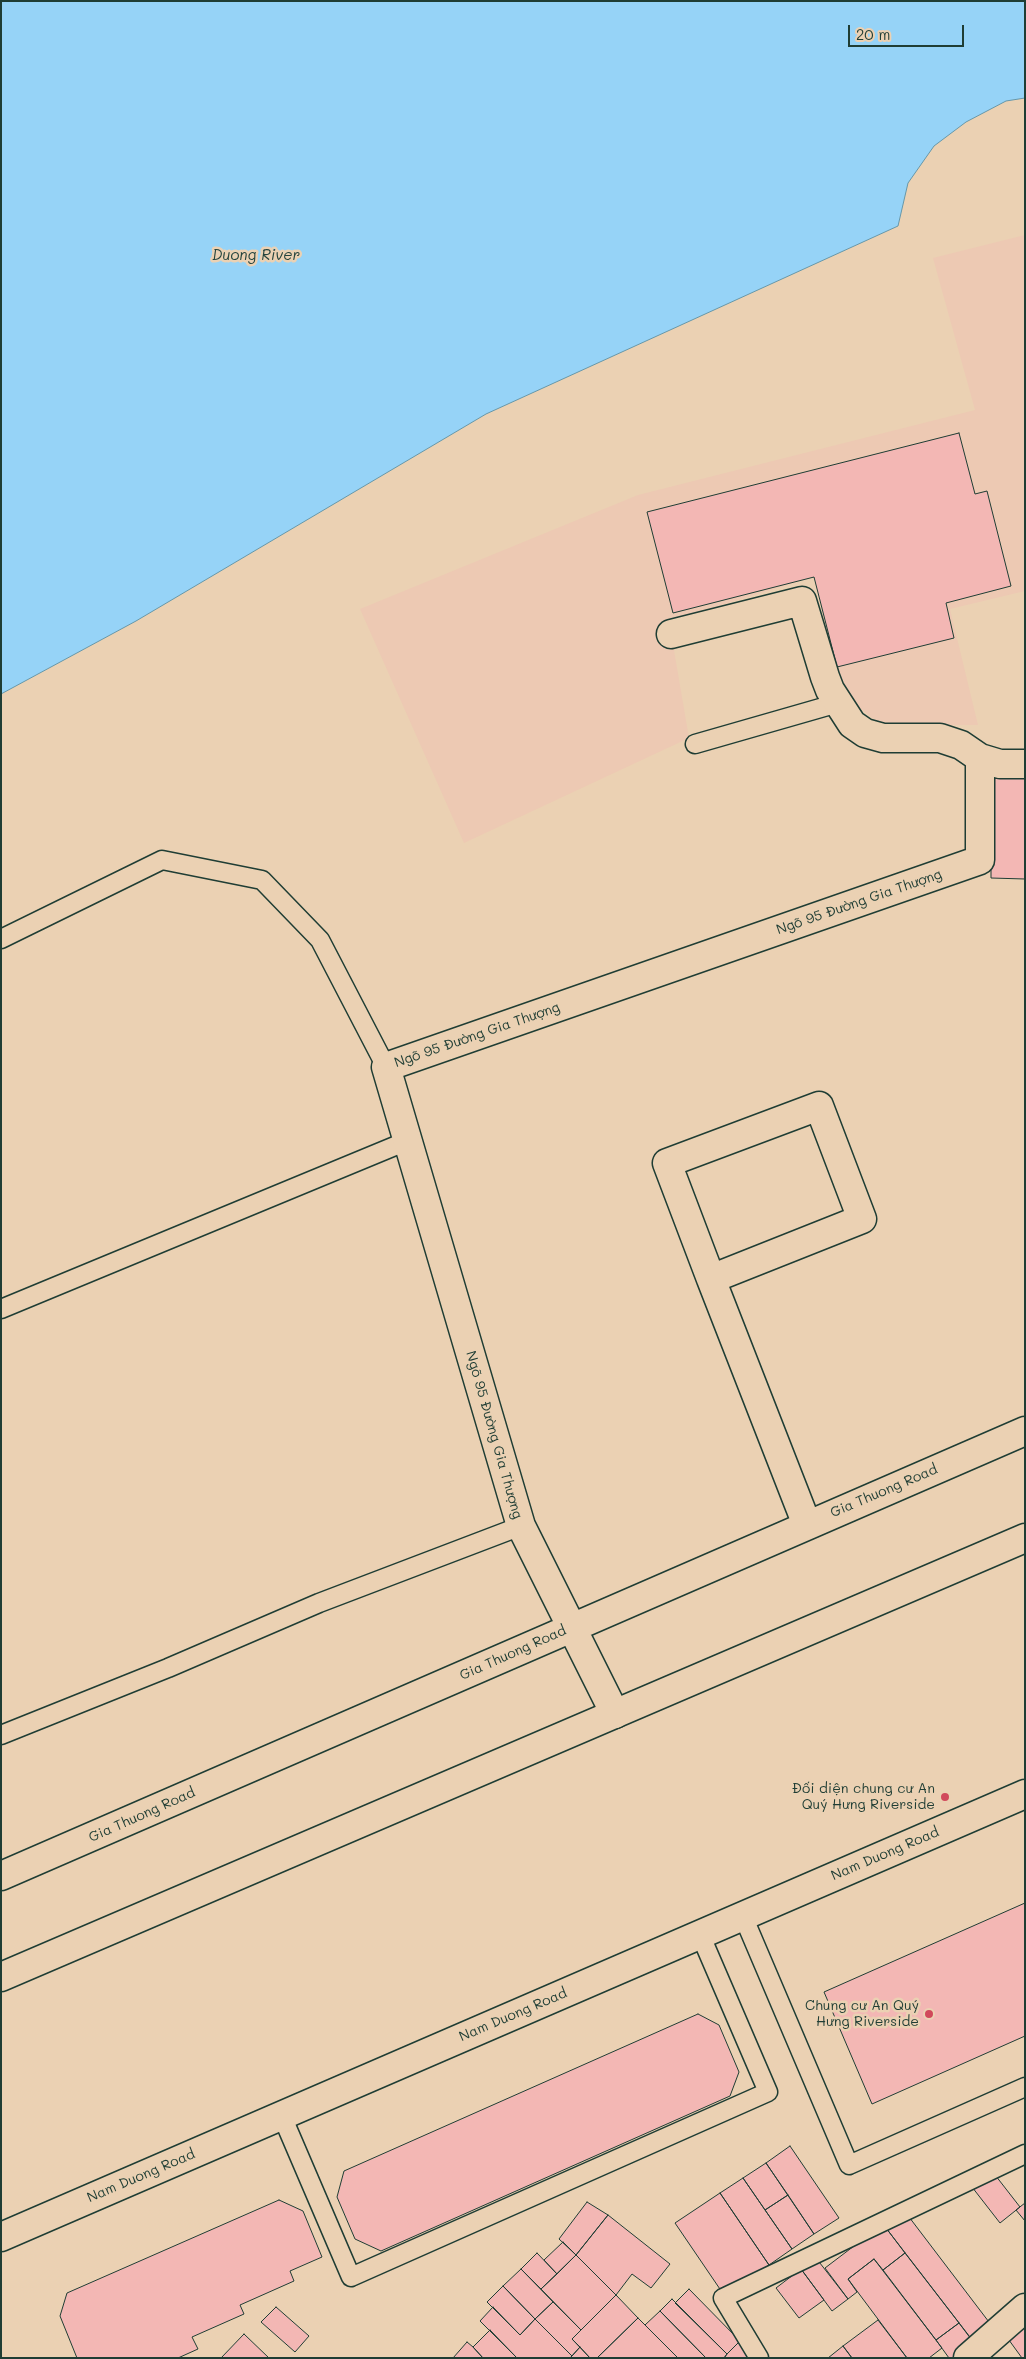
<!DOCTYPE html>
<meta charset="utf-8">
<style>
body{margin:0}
#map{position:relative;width:1026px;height:2359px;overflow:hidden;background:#ebd1b3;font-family:Mali,sans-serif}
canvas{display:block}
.frame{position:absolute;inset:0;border:2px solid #1f3d34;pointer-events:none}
.scale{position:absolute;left:848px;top:25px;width:116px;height:22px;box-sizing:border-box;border:2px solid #1f3d34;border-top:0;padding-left:6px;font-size:15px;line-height:18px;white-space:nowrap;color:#1f3d34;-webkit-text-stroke:4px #ebd1b3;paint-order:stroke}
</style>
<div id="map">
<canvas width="1026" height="2359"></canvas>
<div class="frame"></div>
<div class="scale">20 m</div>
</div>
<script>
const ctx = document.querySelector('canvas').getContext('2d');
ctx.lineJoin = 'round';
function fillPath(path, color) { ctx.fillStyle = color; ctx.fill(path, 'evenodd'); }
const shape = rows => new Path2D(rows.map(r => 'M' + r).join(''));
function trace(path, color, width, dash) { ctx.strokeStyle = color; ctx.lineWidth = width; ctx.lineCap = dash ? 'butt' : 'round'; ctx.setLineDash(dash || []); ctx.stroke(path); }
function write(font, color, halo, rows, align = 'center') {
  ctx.font = font + ' Mali,sans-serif'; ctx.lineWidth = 5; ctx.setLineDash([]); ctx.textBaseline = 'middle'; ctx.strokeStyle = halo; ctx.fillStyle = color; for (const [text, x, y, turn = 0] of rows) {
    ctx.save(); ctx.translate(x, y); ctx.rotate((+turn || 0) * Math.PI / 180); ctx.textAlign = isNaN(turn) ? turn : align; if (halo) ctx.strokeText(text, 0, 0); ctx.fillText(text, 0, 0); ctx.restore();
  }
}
fillPath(shape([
 [1025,235,1025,591,950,609,978,725,890,725,872,718,860,708,849,695,837,667,814,577,669,621,689,738,464,843,360,609,638,495,975,410,933,258]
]), '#edc9b3');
const water = shape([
 [1,1,1025,1,1025,98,1006,101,966,122,934,146,908,183,898,226,486,414,136,621,1,694,1,1]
]);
fillPath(water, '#96d3f7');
trace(water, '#6697a9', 1);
const building = shape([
 [959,433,975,494,987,491,1011,586,946,603,954,638,837,667,814,577,673,613,647,512,959,433],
 [991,778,1025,778,1025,879,991,878,991,778],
 [1025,1903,1025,2036,872,2104,824,1992,1025,1903],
 [698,2014,719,2025,739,2072,730,2096,381,2251,355,2239,337,2197,344,2171,698,2014],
 [790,2146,839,2218,814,2234,766,2163,790,2146],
 [766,2163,788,2195,765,2210,743,2178,766,2163],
 [992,2171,1020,2207,1000,2223,972,2187,992,2171],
 [743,2178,792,2249,769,2265,720,2193,743,2178],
 [720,2193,769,2265,724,2295,675,2223,720,2193],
 [788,2195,814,2234,792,2249,765,2210,788,2195],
 [279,2200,303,2211,322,2257,290,2271,294,2281,240,2305,244,2314,192,2337,198,2349,178,2358,77,2358,60,2316,67,2293,279,2200],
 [587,2202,608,2215,576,2255,559,2239,587,2202],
 [1025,2203,1025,2221,1016,2210,1025,2203],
 [906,2213,992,2326,973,2341,886,2228,906,2213],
 [608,2215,670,2264,651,2288,632,2274,616,2295,576,2255,608,2215],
 [883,2224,905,2253,883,2270,874,2259,848,2279,857,2292,848,2299,825,2268,883,2224],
 [563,2242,576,2255,557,2274,544,2260,563,2242],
 [537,2253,557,2274,541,2289,521,2269,537,2253],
 [905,2253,959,2323,936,2340,883,2270,905,2253],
 [576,2255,616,2295,581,2330,541,2289,576,2255],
 [816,2258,848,2299,832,2311,801,2269,816,2258],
 [874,2259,942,2348,929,2358,907,2358,848,2279,874,2259],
 [521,2269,553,2302,535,2319,503,2286,521,2269],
 [801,2269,824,2300,799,2318,776,2288,801,2269],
 [503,2286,535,2319,520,2335,487,2302,503,2286],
 [689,2289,740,2341,727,2354,675,2303,689,2289],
 [616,2295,638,2318,597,2358,590,2358,572,2339,616,2295],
 [672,2299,727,2354,724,2358,706,2358,660,2311,672,2299],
 [553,2302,581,2330,572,2339,580,2347,572,2356,535,2319,553,2302],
 [276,2307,309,2336,295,2352,261,2322,276,2307],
 [493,2307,520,2335,535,2319,572,2356,570,2358,517,2358,480,2321,493,2307],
 [660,2311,706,2358,678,2358,645,2325,660,2311],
 [638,2318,678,2358,597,2358,638,2318],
 [878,2320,907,2358,852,2358,843,2346,878,2320],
 [1025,2322,1025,2358,1022,2358,1006,2336,1025,2322],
 [959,2323,977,2347,963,2358,949,2358,936,2340,959,2323],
 [490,2330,517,2358,483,2358,473,2347,490,2330],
 [244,2334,269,2358,221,2358,244,2334],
 [740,2341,752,2358,724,2358,727,2354,740,2341],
 [467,2342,473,2347,483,2358,453,2358,467,2342],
 [843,2346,852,2358,828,2358,843,2346],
 [580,2347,590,2358,570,2358,580,2347]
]);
fillPath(building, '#f3b7b4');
trace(building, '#1f3d34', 1);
const lane = shape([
 [695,744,838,703],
 [1,939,162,860,262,880,320,940,386,1067],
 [1,1309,407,1141],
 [1,1735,168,1668,319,1603,521,1526],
 [743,1916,849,2165,1025,2087],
 [282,2116,351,2277,768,2092,700,1934],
 [759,2358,723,2298,1025,2154]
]);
const street = shape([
 [671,634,802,601,825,677,830,690,852,724,865,733,883,738,940,738,961,745,980,758,1000,764,1025,764],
 [711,1279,667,1163,819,1106,862,1219,711,1279,807,1525],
 [615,1714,521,1526,386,1067,980,860,980,758],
 [1,1876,1025,1431],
 [968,2358,1025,2308]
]);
const secondary = shape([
 [1,1977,1025,1538],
 [1,2237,1025,1794]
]);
trace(lane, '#1f3d34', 21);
trace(street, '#1f3d34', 31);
trace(secondary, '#1f3d34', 31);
trace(lane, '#ebd1b3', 18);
trace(street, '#ebd1b3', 28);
trace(secondary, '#ebd1b3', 28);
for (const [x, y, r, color] of [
 [945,1797,5,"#d1495b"],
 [929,2014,5,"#d1495b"]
]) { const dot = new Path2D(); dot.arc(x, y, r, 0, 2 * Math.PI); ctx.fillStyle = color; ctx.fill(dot); trace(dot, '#ebd1b3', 2); }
write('14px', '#1f3d34', '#ebd1b3', [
 ["Ngõ 95 Đường Gia Thượng",859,902,-19],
 ["Ngõ 95 Đường Gia Thượng",477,1035,-19],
 ["Ngõ 95 Đường Gia Thượng",494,1435,74],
 ["Gia Thuong Road",884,1491,-23],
 ["Gia Thuong Road",513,1653,-24],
 ["Gia Thuong Road",142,1815,-24],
 ["Nam Duong Road",885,1854,-23],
 ["Nam Duong Road",513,2015,-23],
 ["Nam Duong Road",141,2176,-23]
]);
write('14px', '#1f3d34', '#ebd1b3', [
 ["Đối diện chung cư An",935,1789],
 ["Quý Hưng Riverside",935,1805],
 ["Chung cư An Quý",919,2006],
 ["Hưng Riverside",919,2022]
], 'right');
write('italic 15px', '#25443e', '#ebd1b3', [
 ["Duong River",256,255]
]);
</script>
